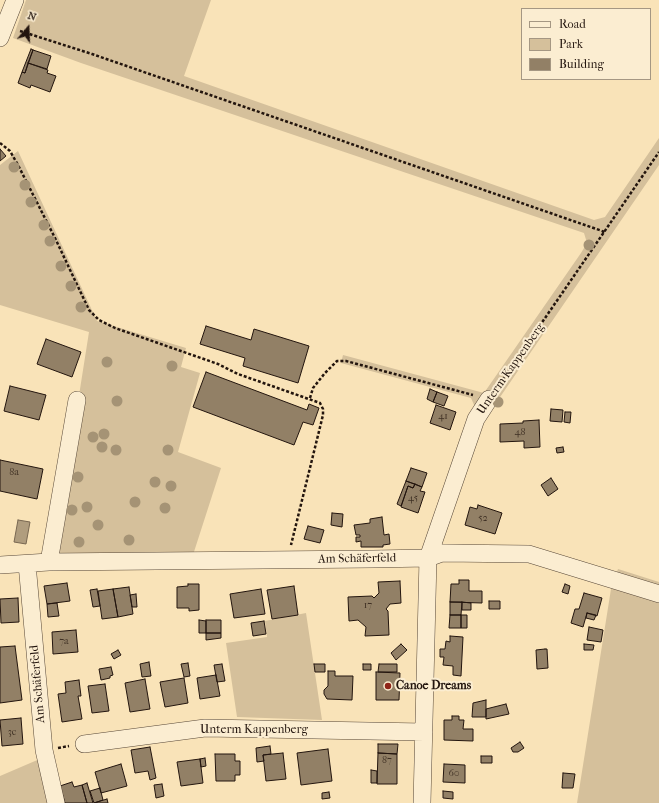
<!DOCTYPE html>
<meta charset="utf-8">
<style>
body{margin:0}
#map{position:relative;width:659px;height:803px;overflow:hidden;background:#f9e3b8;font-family:"IM FELL French Canon",serif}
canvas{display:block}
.legend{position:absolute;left:521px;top:8px;width:130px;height:72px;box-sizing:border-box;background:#fbedd1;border:1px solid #a59783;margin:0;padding:5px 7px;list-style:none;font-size:12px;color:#23150e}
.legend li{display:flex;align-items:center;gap:8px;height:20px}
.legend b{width:20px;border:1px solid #a59783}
.north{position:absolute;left:8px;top:8px;width:40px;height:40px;-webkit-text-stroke:3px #fbedd1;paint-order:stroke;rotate:19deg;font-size:11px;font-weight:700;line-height:16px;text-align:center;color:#23150e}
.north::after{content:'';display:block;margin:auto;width:14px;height:18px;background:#23150e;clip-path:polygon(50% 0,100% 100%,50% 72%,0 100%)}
</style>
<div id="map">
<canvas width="659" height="803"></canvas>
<ul class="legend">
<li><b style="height:5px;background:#fbedd1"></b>Road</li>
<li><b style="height:11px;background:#d5c09b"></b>Park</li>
<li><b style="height:11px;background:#928066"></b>Building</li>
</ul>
<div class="north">N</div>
</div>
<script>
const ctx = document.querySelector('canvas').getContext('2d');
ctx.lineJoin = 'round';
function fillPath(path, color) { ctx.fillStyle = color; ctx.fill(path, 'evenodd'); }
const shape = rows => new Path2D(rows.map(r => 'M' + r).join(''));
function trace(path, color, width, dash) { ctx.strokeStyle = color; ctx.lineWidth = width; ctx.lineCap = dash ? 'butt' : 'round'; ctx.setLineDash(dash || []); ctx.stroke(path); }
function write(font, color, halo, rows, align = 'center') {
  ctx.font = font + ' "IM FELL French Canon",serif'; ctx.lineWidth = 4; ctx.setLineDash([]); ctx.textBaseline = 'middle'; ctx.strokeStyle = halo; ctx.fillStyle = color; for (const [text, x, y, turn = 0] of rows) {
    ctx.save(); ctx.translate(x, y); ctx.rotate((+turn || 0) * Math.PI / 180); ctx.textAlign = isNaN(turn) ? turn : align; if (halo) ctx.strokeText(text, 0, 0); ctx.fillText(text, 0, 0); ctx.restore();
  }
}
fillPath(shape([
 [26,0,211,0,184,76,594,220,605,217,659,138,659,165,496,403,475,407,471,398,341,363,343,355,484,393,581,253,587,243,584,233,81,63,13,38],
 [18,151,97,321,186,348,181,367,200,373,178,452,221,468,192,558,54,554,89,332,0,305,0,165],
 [618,569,659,582,659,803,577,803,611,589],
 [306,613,322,720,237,717,226,643,267,637,265,621],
 [42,758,51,803,0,803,0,776]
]), '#d5c09b');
const water = shape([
 [18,520,30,522,26,544,14,542,18,520]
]);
fillPath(water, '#b09d7e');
trace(water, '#786751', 1);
const building = shape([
 [31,49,33,50,25,73,22,72,31,49],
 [33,50,51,56,47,69,28,63,33,50],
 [28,63,48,70,47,73,56,76,50,92,31,85,30,88,18,83,22,72,25,73,28,63],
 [0,149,6,156,0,161,0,149],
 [206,326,251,340,254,329,309,346,298,383,243,366,245,358,200,344,206,326],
 [46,339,81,352,72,377,37,364,46,339],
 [206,372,307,410,309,404,319,408,313,425,303,422,294,445,193,407,206,372],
 [10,386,46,395,39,420,4,411,10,386],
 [430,389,437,392,433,402,427,399,430,389],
 [437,392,448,396,444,406,433,402,437,392],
 [436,405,456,412,450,430,430,423,436,405],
 [551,409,563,410,562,422,550,421,551,409],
 [565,412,571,412,570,423,564,422,565,412],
 [539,420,540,447,524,448,524,441,500,442,500,424,523,423,523,421,539,420],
 [563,447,564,452,557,453,556,448,563,447],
 [0,460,43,469,37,499,0,491,0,460],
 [411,468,427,473,422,487,406,481,411,468],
 [551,478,558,489,548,496,541,485,551,478],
 [406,481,415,484,413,488,408,486,401,506,397,504,406,481],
 [415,484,422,487,420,491,425,492,418,513,401,507,408,486,413,488,415,484],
 [478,505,502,513,495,534,465,525,470,507,477,509,478,505],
 [332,513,343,514,342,527,331,525,332,513],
 [382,517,384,535,389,534,390,544,383,545,383,547,361,547,361,541,356,542,356,537,360,537,360,535,356,535,354,525,370,523,370,519,382,517],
 [308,526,324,530,320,543,304,539,308,526],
 [459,580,469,580,469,591,482,591,482,603,450,602,451,584,459,584,459,580],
 [400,581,401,603,390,604,386,609,388,611,389,635,365,636,366,627,358,620,349,621,348,597,372,596,374,598,379,593,378,582,400,581],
 [67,583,70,601,47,604,44,586,67,583],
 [188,584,199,584,199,610,189,611,189,608,177,608,177,587,188,586,188,584],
 [565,584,570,586,568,594,562,592,565,584],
 [294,586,298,615,272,619,267,590,294,586],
 [129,587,133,614,118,617,113,589,129,587],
 [97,589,100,606,93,607,90,590,97,589],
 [113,589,118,617,102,619,98,591,113,589],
 [261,589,265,614,234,618,230,594,261,589],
 [584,593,602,598,597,616,587,613,583,627,571,623,575,609,579,609,584,593],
 [136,594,137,607,132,607,130,595,136,594],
 [18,598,19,622,1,623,0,599,18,598],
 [489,601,500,601,500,609,489,609,489,601],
 [450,602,462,602,461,615,450,615,450,602],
 [462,602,471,603,471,610,462,610,462,602],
 [57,603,59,616,48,617,47,604,57,603],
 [587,613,596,615,594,620,586,618,587,613],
 [450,615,461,615,461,628,449,628,450,615],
 [461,615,467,615,467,628,461,628,461,615],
 [199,620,206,621,206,633,199,633,199,620],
 [206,620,221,620,221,633,206,633,206,620],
 [264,621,266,634,253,636,251,623,264,621],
 [589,627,603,630,601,642,587,640,589,627],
 [76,630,78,652,53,654,52,632,76,630],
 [206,633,221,633,221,638,206,640,206,633],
 [450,636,463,637,461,676,453,675,453,666,443,665,444,657,440,657,440,649,445,649,446,641,450,642,450,636],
 [401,644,407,650,396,660,391,653,401,644],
 [584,644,594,645,593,650,584,650,584,644],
 [15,646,22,700,0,703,0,647,15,646],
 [545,649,547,649,548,668,537,669,536,650,545,649],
 [118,650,121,655,114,659,111,654,118,650],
 [149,662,151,676,142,677,140,664,149,662],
 [188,663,190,676,184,677,181,664,188,663],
 [222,664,225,681,217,682,214,665,222,664],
 [314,664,325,664,325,672,315,672,314,664],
 [363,664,371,664,371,670,363,670,363,664],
 [379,664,397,664,397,672,378,672,379,664],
 [111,667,113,675,110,676,110,678,101,680,99,669,111,667],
 [328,671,335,671,335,676,353,676,352,700,327,699,324,694,324,690,328,686,328,671],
 [376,672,400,673,399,700,376,700,376,672],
 [216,675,220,696,200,699,197,678,216,675],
 [184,678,188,703,165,707,160,682,184,678],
 [145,679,150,709,130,712,125,683,145,679],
 [79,680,81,696,78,696,82,719,62,722,58,694,66,693,65,682,79,680],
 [105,684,109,711,92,713,88,686,105,684],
 [486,700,486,717,472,717,473,703,486,700],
 [506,704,509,714,486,719,486,709,506,704],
 [452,716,459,716,459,720,464,720,463,729,473,729,473,741,444,740,444,720,452,720,452,716],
 [21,718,23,744,2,746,0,720,21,718],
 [520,742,524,748,518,752,513,752,511,748,520,742],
 [378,744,398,744,397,754,378,753,378,744],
 [270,746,271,754,263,755,264,761,257,762,256,748,270,746],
 [150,747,156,778,150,780,148,771,135,773,131,750,150,747],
 [328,749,332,781,301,785,297,753,328,749],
 [283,753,286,779,266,781,263,755,283,753],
 [378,753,397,754,397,784,377,784,378,753],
 [215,754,235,754,235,761,240,761,240,775,235,775,235,781,216,781,215,754],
 [481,756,492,756,492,763,481,763,481,756],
 [205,758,206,766,201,767,200,759,205,758],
 [200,759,203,783,181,786,177,762,200,759],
 [121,764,127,786,101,793,95,772,121,764],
 [444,764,465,765,465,783,443,782,444,764],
 [371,770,377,771,377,783,371,783,371,770],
 [563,773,575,774,573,788,562,788,563,773],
 [72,782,74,787,82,785,87,803,65,803,60,786,72,782],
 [87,783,93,803,87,803,82,785,87,783],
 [162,784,164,796,156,798,154,785,162,784],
 [100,788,103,800,94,803,90,791,100,788],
 [443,791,453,792,453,799,443,798,443,791],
 [329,792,330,798,322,799,322,793,329,792],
 [107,799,108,803,94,803,107,799]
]);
fillPath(building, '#928066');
trace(building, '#23150e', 1);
const minor = shape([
 [0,38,15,0],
 [49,562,77,400],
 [27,564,44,750,56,803],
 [0,565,49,562,373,559,428,558,442,553,529,554,659,594],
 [84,744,205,728,424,732],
 [422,803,428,558,476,419,489,399]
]);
trace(minor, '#584838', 18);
trace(shape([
 [20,31,92,54,605,232],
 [0,143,10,151,18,165,55,238,89,310,99,320,115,328,218,364,238,374,320,403,323,409,323,415,291,545],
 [497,388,659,152],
 [310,398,313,388,325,373,337,361,346,361,473,395],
 [58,748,69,746]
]), '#23150e', 2.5, [3, 2]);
trace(minor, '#fbedd1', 17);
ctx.fillStyle = '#a59375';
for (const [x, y] of [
 [14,167],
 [25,185],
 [31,202],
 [44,225],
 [50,241],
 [589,245],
 [61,266],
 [71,286],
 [81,307],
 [107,362],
 [172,366],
 [117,401],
 [498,402],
 [104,434],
 [93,437],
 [102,447],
 [116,450],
 [168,450],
 [78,477],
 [155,482],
 [171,486],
 [135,502],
 [87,507],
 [165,508],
 [72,510],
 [98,525],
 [129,540],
 [79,542]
]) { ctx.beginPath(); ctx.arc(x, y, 5.5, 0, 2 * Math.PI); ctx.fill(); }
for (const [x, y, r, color] of [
 [388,686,4,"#8f2418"]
]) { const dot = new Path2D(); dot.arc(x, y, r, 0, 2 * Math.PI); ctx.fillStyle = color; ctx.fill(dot); trace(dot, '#fbedd1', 1.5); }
write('10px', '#3f3024', null, [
 ["41",443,417],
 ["48",520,433],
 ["8a",14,473],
 ["45",413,499],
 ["52",483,519],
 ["17",368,606],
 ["7a",64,642],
 ["3c",12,733],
 ["87",387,761],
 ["60",454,774]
]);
write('12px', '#23150e', '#fbedd1', [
 ["Unterm Kappenberg",511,369,-55],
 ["Am Schäferfeld",357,559,-1],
 ["Am Schäferfeld",38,684,-95],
 ["Unterm Kappenberg",254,730]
]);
write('bold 12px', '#23150e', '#fbedd1', [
 ["Canoe Dreams",396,686]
], 'left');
</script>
